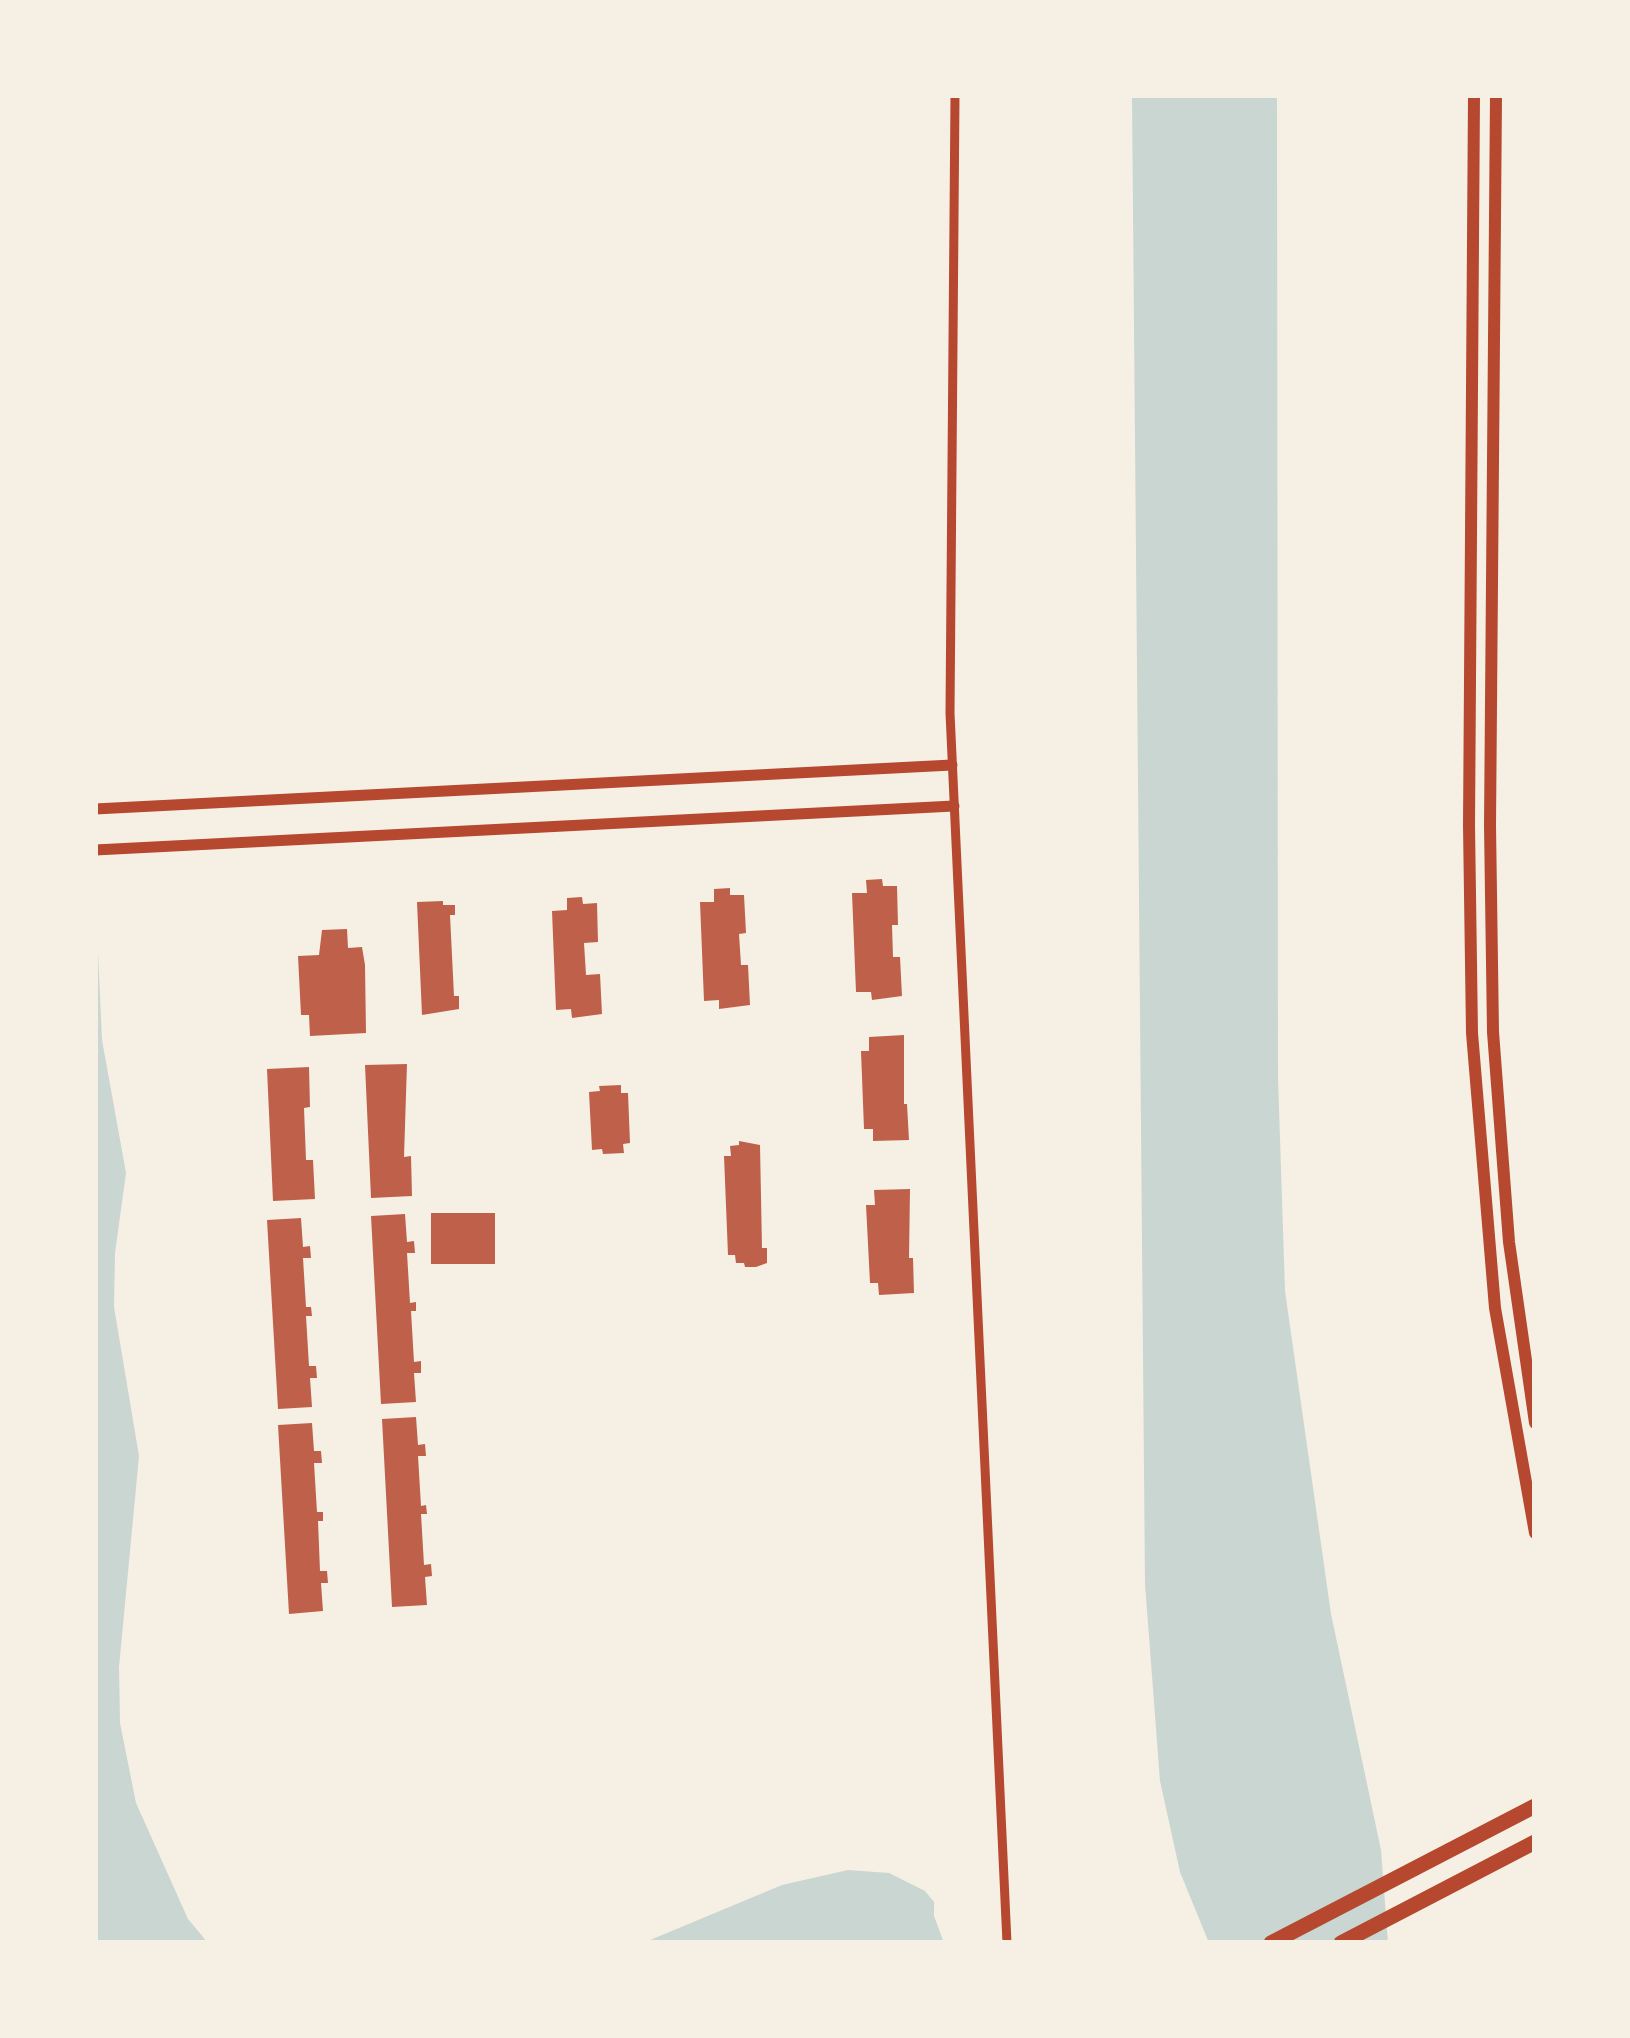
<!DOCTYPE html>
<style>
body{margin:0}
#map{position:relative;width:1630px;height:2038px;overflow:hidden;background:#f6efe4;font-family:"Libre Baskerville",serif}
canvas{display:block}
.frame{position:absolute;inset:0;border:98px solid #f6efe4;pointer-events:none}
</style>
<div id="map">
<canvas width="1630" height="2038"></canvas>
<div class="frame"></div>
</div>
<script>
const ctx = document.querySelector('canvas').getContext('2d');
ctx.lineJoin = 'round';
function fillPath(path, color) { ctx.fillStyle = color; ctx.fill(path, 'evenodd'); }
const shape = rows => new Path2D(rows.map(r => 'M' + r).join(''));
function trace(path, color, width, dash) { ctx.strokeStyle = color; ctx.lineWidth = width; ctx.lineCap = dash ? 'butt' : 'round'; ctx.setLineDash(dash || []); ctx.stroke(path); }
fillPath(shape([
 [1132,95,1277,95,1278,1078,1285,1291,1331,1614,1381,1850,1388,1943,1209,1943,1180,1872,1160,1781,1145,1584],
 [95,887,102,1040,126,1173,115,1253,114,1307,139,1456,119,1667,120,1723,136,1803,188,1919,208,1943,95,1943],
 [848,1870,889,1873,925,1891,934,1902,934,1916,944,1943,643,1943,782,1885]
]), '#c9d6d2');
fillPath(shape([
 [882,879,883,886,897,886,898,925,892,925,893,957,900,957,902,996,872,1000,871,992,856,992,852,893,867,893,866,880],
 [730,888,730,895,744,895,746,933,739,934,741,965,748,965,750,1005,719,1009,719,1000,704,1001,700,902,714,902,714,889],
 [582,897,583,904,597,903,598,942,584,943,586,975,600,974,602,1014,572,1018,571,1009,556,1010,552,911,567,910,567,898],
 [443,901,443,905,455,905,455,915,450,915,454,996,459,996,459,1009,422,1015,417,902],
 [347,929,348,948,362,947,365,965,366,1033,310,1036,309,1015,301,1015,298,956,319,955,322,930],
 [904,1035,904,1104,907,1104,909,1140,873,1141,873,1129,864,1129,861,1051,869,1051,869,1037],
 [407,1064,404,1157,411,1156,412,1196,371,1198,365,1065],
 [309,1067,310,1107,304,1108,306,1160,313,1160,315,1199,273,1201,267,1069],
 [621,1085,621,1093,628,1093,630,1143,623,1144,624,1153,603,1154,602,1149,592,1150,589,1092,600,1091,599,1086],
 [739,1141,760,1145,762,1248,767,1248,767,1263,756,1267,745,1267,744,1263,736,1263,735,1255,728,1255,724,1156,731,1156,730,1146,739,1145],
 [910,1189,909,1258,913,1258,914,1293,879,1295,878,1283,870,1283,866,1205,875,1205,874,1190],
 [431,1213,495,1213,495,1264,431,1264],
 [405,1214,407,1242,414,1241,415,1253,407,1253,410,1303,416,1302,416,1311,411,1311,414,1362,421,1361,421,1373,414,1373,416,1402,381,1404,371,1216],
 [301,1218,303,1247,310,1246,311,1258,303,1258,306,1307,311,1307,312,1316,306,1316,309,1366,316,1366,317,1378,310,1378,312,1407,278,1409,267,1220],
 [416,1417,418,1445,425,1444,426,1456,418,1456,421,1506,426,1505,427,1514,421,1514,424,1565,431,1564,432,1576,425,1577,427,1605,392,1607,382,1419],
 [312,1423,314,1451,321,1451,322,1463,314,1463,317,1512,323,1512,323,1521,318,1521,320,1571,327,1571,328,1583,321,1583,323,1611,289,1614,278,1425]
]), '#bf614a');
trace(shape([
 [955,95,950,713,1007,1943]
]), '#b5482f', 9);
trace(shape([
 [95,809,952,765],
 [95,850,954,806]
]), '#b5482f', 11);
trace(shape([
 [1474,95,1469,825,1472,1033,1495,1308,1535,1533],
 [1496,95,1490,825,1493,1032,1509,1242,1535,1423]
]), '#b5482f', 12);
trace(shape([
 [1271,1943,1535,1806],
 [1341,1943,1535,1842]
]), '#b5482f', 15);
</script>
